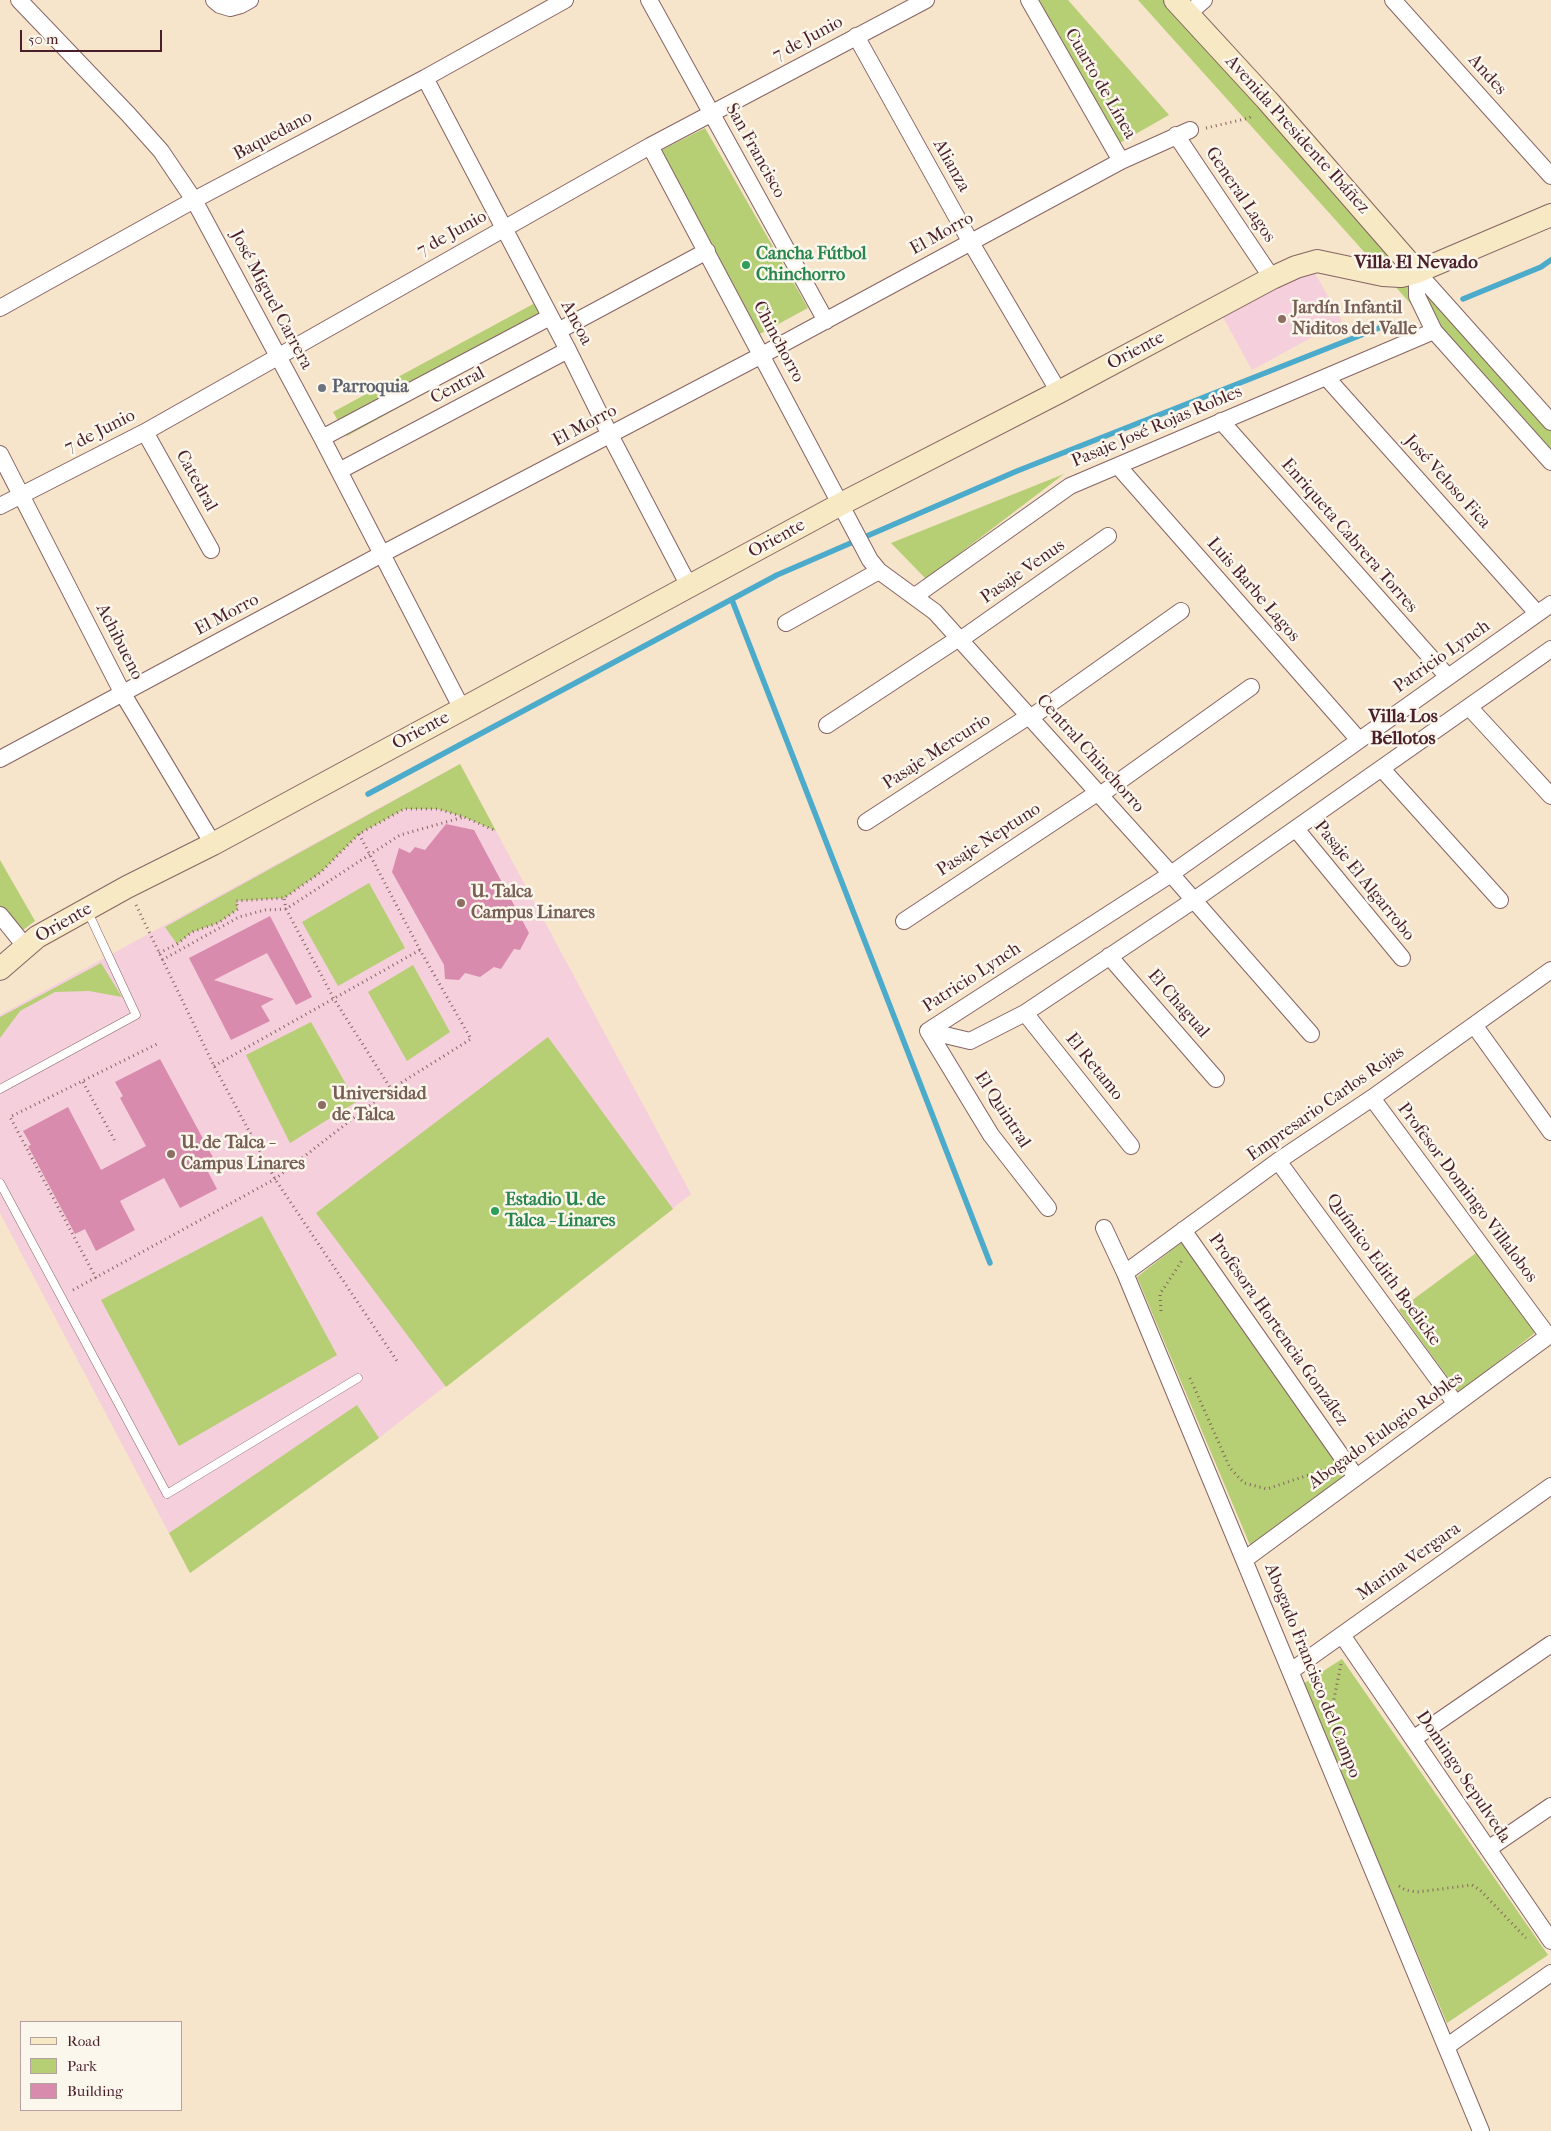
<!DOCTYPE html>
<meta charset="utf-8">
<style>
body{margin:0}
#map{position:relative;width:1551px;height:2131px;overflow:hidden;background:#f6e4cb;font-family:"IM FELL French Canon",serif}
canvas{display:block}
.legend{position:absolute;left:20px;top:2021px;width:162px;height:90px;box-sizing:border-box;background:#fbf7ec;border:1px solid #b4a19f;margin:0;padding:6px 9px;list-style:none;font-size:15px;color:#4a1f2b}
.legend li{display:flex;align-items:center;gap:10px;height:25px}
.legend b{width:25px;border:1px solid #b4a19f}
.scale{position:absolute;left:20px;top:30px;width:142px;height:22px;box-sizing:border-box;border:2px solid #4a1f2b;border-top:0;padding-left:6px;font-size:15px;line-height:18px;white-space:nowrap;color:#4a1f2b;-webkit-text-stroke:4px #fbf7ec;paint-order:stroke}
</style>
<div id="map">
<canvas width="1551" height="2131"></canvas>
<ul class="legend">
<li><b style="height:6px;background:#f6e9c3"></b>Road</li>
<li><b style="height:14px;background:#b6ce74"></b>Park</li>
<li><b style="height:14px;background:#d98bae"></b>Building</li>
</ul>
<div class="scale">50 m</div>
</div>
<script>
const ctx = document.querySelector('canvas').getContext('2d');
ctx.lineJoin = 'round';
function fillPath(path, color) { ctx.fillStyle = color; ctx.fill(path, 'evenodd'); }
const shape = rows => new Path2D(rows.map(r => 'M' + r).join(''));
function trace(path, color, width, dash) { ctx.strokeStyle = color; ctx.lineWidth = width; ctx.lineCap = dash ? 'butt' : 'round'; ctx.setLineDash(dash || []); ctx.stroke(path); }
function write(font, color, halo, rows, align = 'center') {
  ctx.font = font + ' "IM FELL French Canon",serif'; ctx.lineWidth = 5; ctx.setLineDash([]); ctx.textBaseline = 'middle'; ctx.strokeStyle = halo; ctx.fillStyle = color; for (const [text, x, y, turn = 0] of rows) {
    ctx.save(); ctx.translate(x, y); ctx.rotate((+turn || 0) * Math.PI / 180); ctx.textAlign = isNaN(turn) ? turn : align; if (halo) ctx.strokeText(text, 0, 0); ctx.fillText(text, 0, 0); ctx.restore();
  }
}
fillPath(shape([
 [1312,268,1342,321,1252,370,1223,317],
 [460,764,691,1194,379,1438,190,1573,0,1213,0,1015]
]), '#f5cfdb');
fillPath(shape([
 [1031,0,1068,0,1169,115,1111,148],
 [1138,0,1168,0,1551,430,1551,460],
 [705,128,808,308,756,336,658,152],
 [537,302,549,325,347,436,333,412],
 [1064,474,926,579,891,543],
 [460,764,496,831,464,817,438,809,404,809,359,834,320,873,284,898,236,901,238,909,218,923,192,932,177,944,165,927],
 [0,860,35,921,19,933,0,909],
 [369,883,405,948,338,986,302,922],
 [101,963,122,997,89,991,55,992,20,1011,0,1038,0,1017],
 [413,965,450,1032,407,1061,368,992],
 [311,1022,356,1102,290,1143,246,1055],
 [548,1037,673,1209,446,1387,316,1213],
 [262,1216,337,1355,179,1446,101,1300],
 [1182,1242,1346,1476,1250,1545,1137,1277],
 [1476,1253,1536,1332,1459,1393,1399,1310],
 [357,1405,379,1438,190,1573,169,1533],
 [1342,1659,1548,1955,1447,2023,1303,1684]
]), '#b6ce74');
trace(shape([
 [1463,299,1541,267,1551,260],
 [732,600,990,1263],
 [368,794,777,575,1017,471,1384,326]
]), '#4cabcb', 5.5);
fillPath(shape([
 [446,824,474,830,529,933,520,950,514,949,501,969,494,967,480,977,465,973,459,980,445,979,444,965,392,872,399,848,410,853,415,847,425,850],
 [270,916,312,997,296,1005,267,953,214,980,274,999,261,1006,270,1021,231,1040,189,958],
 [160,1059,215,1161,205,1166,217,1189,180,1208,164,1178,120,1201,135,1230,96,1251,85,1229,75,1234,28,1146,31,1145,23,1131,68,1107,101,1170,146,1146,120,1098,123,1096,115,1082]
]), '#d98bae');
const lane = shape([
 [0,1089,136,1015,88,912],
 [0,1183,167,1494,358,1378]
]);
const street = shape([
 [19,0,128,114,161,151,194,200,322,438,462,709],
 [214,0,220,5,230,8,241,5,250,0],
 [649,0,826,321],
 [1029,0,1121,161],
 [1393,0,1551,176],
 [1188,14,1204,0],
 [856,36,970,241,1059,392],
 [425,78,568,350,610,435,690,588],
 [1176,135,1272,278],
 [650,146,870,560,879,571,935,612,1171,874,1311,1034],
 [1417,272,1417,296,1434,331,1551,462],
 [1417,272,1551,422],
 [0,308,194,200,425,78,565,0],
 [558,331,707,251],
 [1326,377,1537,613],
 [1221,421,1448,677],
 [145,432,211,550],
 [322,438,550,317],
 [0,454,123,694,213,844],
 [1118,466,1359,740],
 [339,471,568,350],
 [0,506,145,432,650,146,926,0],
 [915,596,1070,486,1434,331],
 [786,623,879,571],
 [960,640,1108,536],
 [1469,707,1551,796],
 [1030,718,1181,611],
 [827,725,959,638],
 [0,759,382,554,762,355,1121,161,1190,130],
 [1382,769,1500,900],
 [1100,795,1251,687],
 [866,822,1029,716],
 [1296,829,1402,958],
 [0,915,25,946],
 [904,921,1097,793],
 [1109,956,1216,1079],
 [1025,1013,1131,1146],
 [1474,1025,1551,1132],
 [928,1031,1171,874,1551,604],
 [928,1031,970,1041,1025,1013,1194,900,1551,649],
 [928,1031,991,1135,1048,1208],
 [1372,1098,1548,1336],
 [1278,1161,1456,1404],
 [1104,1228,1125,1273,1481,2131],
 [1183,1230,1356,1477],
 [1125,1273,1278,1161,1372,1098,1551,970],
 [1244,1560,1551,1334],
 [1342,1635,1551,1941],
 [1291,1671,1551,1486],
 [1413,1739,1551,1644],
 [1488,1849,1551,1806],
 [1446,2047,1551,1973]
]);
const secondary = shape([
 [1175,0,1267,100,1417,272],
 [0,969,37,937,127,887,213,844,841,504,1059,392,1272,278,1296,267,1317,261,1383,275,1401,276,1417,272,1551,215]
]);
trace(lane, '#866463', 9);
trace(street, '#866463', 18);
trace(secondary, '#866463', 24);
trace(shape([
 [1206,128,1249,118,1253,115],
 [359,834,420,950,471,1039,391,1089],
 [136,905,214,1066,275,1179,397,1361],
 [159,953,177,944,192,932,218,923,238,909,236,901,284,898,320,873,359,834,404,809,438,809,464,817,496,831],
 [162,960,239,917,265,910,286,909,400,835,464,817],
 [214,1066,420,950],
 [83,1082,116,1143],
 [96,1278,10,1117,159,1043],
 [73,1290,275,1179,391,1089,334,999,286,909,284,898],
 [1161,1311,1160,1294,1183,1259],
 [1190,1378,1230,1468,1244,1483,1267,1489,1329,1468],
 [1330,1719,1341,1664],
 [1399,1886,1405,1890,1417,1892,1472,1885,1480,1890,1526,1938]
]), '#866463', 3, [1, 4]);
trace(lane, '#fff', 8);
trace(street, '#fff', 16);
trace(secondary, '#f6e9c3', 22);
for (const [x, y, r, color] of [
 [746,265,5,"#2e9e5b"],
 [1282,319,5,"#8d6e63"],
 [322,388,5,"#6b7280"],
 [461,903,5,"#8d6e63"],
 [322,1105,5,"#8d6e63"],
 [171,1154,5,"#8d6e63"],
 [495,1211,5,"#2e9e5b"]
]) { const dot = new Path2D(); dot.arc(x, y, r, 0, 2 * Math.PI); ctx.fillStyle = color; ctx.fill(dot); trace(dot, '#fbf7ec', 2); }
write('18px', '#4a1f2b', '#fbf7ec', [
 ["7 de Junio",808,39,-28],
 ["Andes",1487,75,48],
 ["Cuarto de Línea",1100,84,60],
 ["Avenida Presidente Ibáñez",1297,135,48],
 ["Baquedano",273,136,-28],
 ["San Francisco",755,151,61],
 ["Alianza",951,166,61],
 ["General Lagos",1240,195,56],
 ["7 de Junio",452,234,-29],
 ["El Morro",942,234,-29],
 ["José Miguel Carrera",271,300,62],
 ["Ancoa",576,323,62],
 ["Chinchorro",778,342,62],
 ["Oriente",1136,351,-28],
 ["Central",458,386,-28],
 ["El Morro",585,426,-28],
 ["Pasaje José Rojas Robles",1157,427,-23],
 ["7 de Junio",100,432,-27],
 ["Catedral",196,481,61],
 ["José Veloso Fica",1447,482,48],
 ["Enriqueta Cabrera Torres",1349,536,49],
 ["Oriente",777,539,-29],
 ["Pasaje Venus",1023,572,-35],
 ["Luis Barbe Lagos",1253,590,49],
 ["El Morro",227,615,-28],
 ["Achibueno",119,642,63],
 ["Patricio Lynch",1442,657,-35],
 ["Oriente",421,731,-28],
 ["Pasaje Mercurio",937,752,-33],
 ["Central Chinchorro",1090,754,48],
 ["Pasaje Neptuno",989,840,-33],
 ["Pasaje El Algarrobo",1364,881,51],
 ["Oriente",64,923,-30],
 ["Patricio Lynch",972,978,-33],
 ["El Chagual",1178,1004,49],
 ["El Retamo",1094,1067,51],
 ["Empresario Carlos Rojas",1326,1104,-35],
 ["El Quintral",1002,1110,57],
 ["Profesor Domingo Villalobos",1467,1193,53],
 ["Químico Edith Boelicke",1383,1270,54],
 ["Profesora Hortencia González",1278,1330,55],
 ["Abogado Eulogio Robles",1386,1431,-36],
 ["Marina Vergara",1409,1562,-35],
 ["Abogado Francisco del Campo",1312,1671,68],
 ["Domingo Sepulveda",1463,1777,56]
]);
write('bold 18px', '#27864d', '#fbf7ec', [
 ["Cancha Fútbol",756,255],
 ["Chinchorro",756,276],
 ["Estadio U. de",505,1201],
 ["Talca - Linares",505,1222]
], 'left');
write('bold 18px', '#785e54', '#fbf7ec', [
 ["Jardín Infantil",1292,309],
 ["Niditos del Valle",1292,330],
 ["U. Talca",471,893],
 ["Campus Linares",471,914],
 ["Universidad",332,1095],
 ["de Talca",332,1116],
 ["U. de Talca -",181,1144],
 ["Campus Linares",181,1165]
], 'left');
write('bold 18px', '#5b616d', '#fbf7ec', [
 ["Parroquia",332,388]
], 'left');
write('bold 19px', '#4a1f2b', '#fbf7ec', [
 ["Villa El Nevado",1416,263],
 ["Villa Los",1403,717],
 ["Bellotos",1403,739]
]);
</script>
